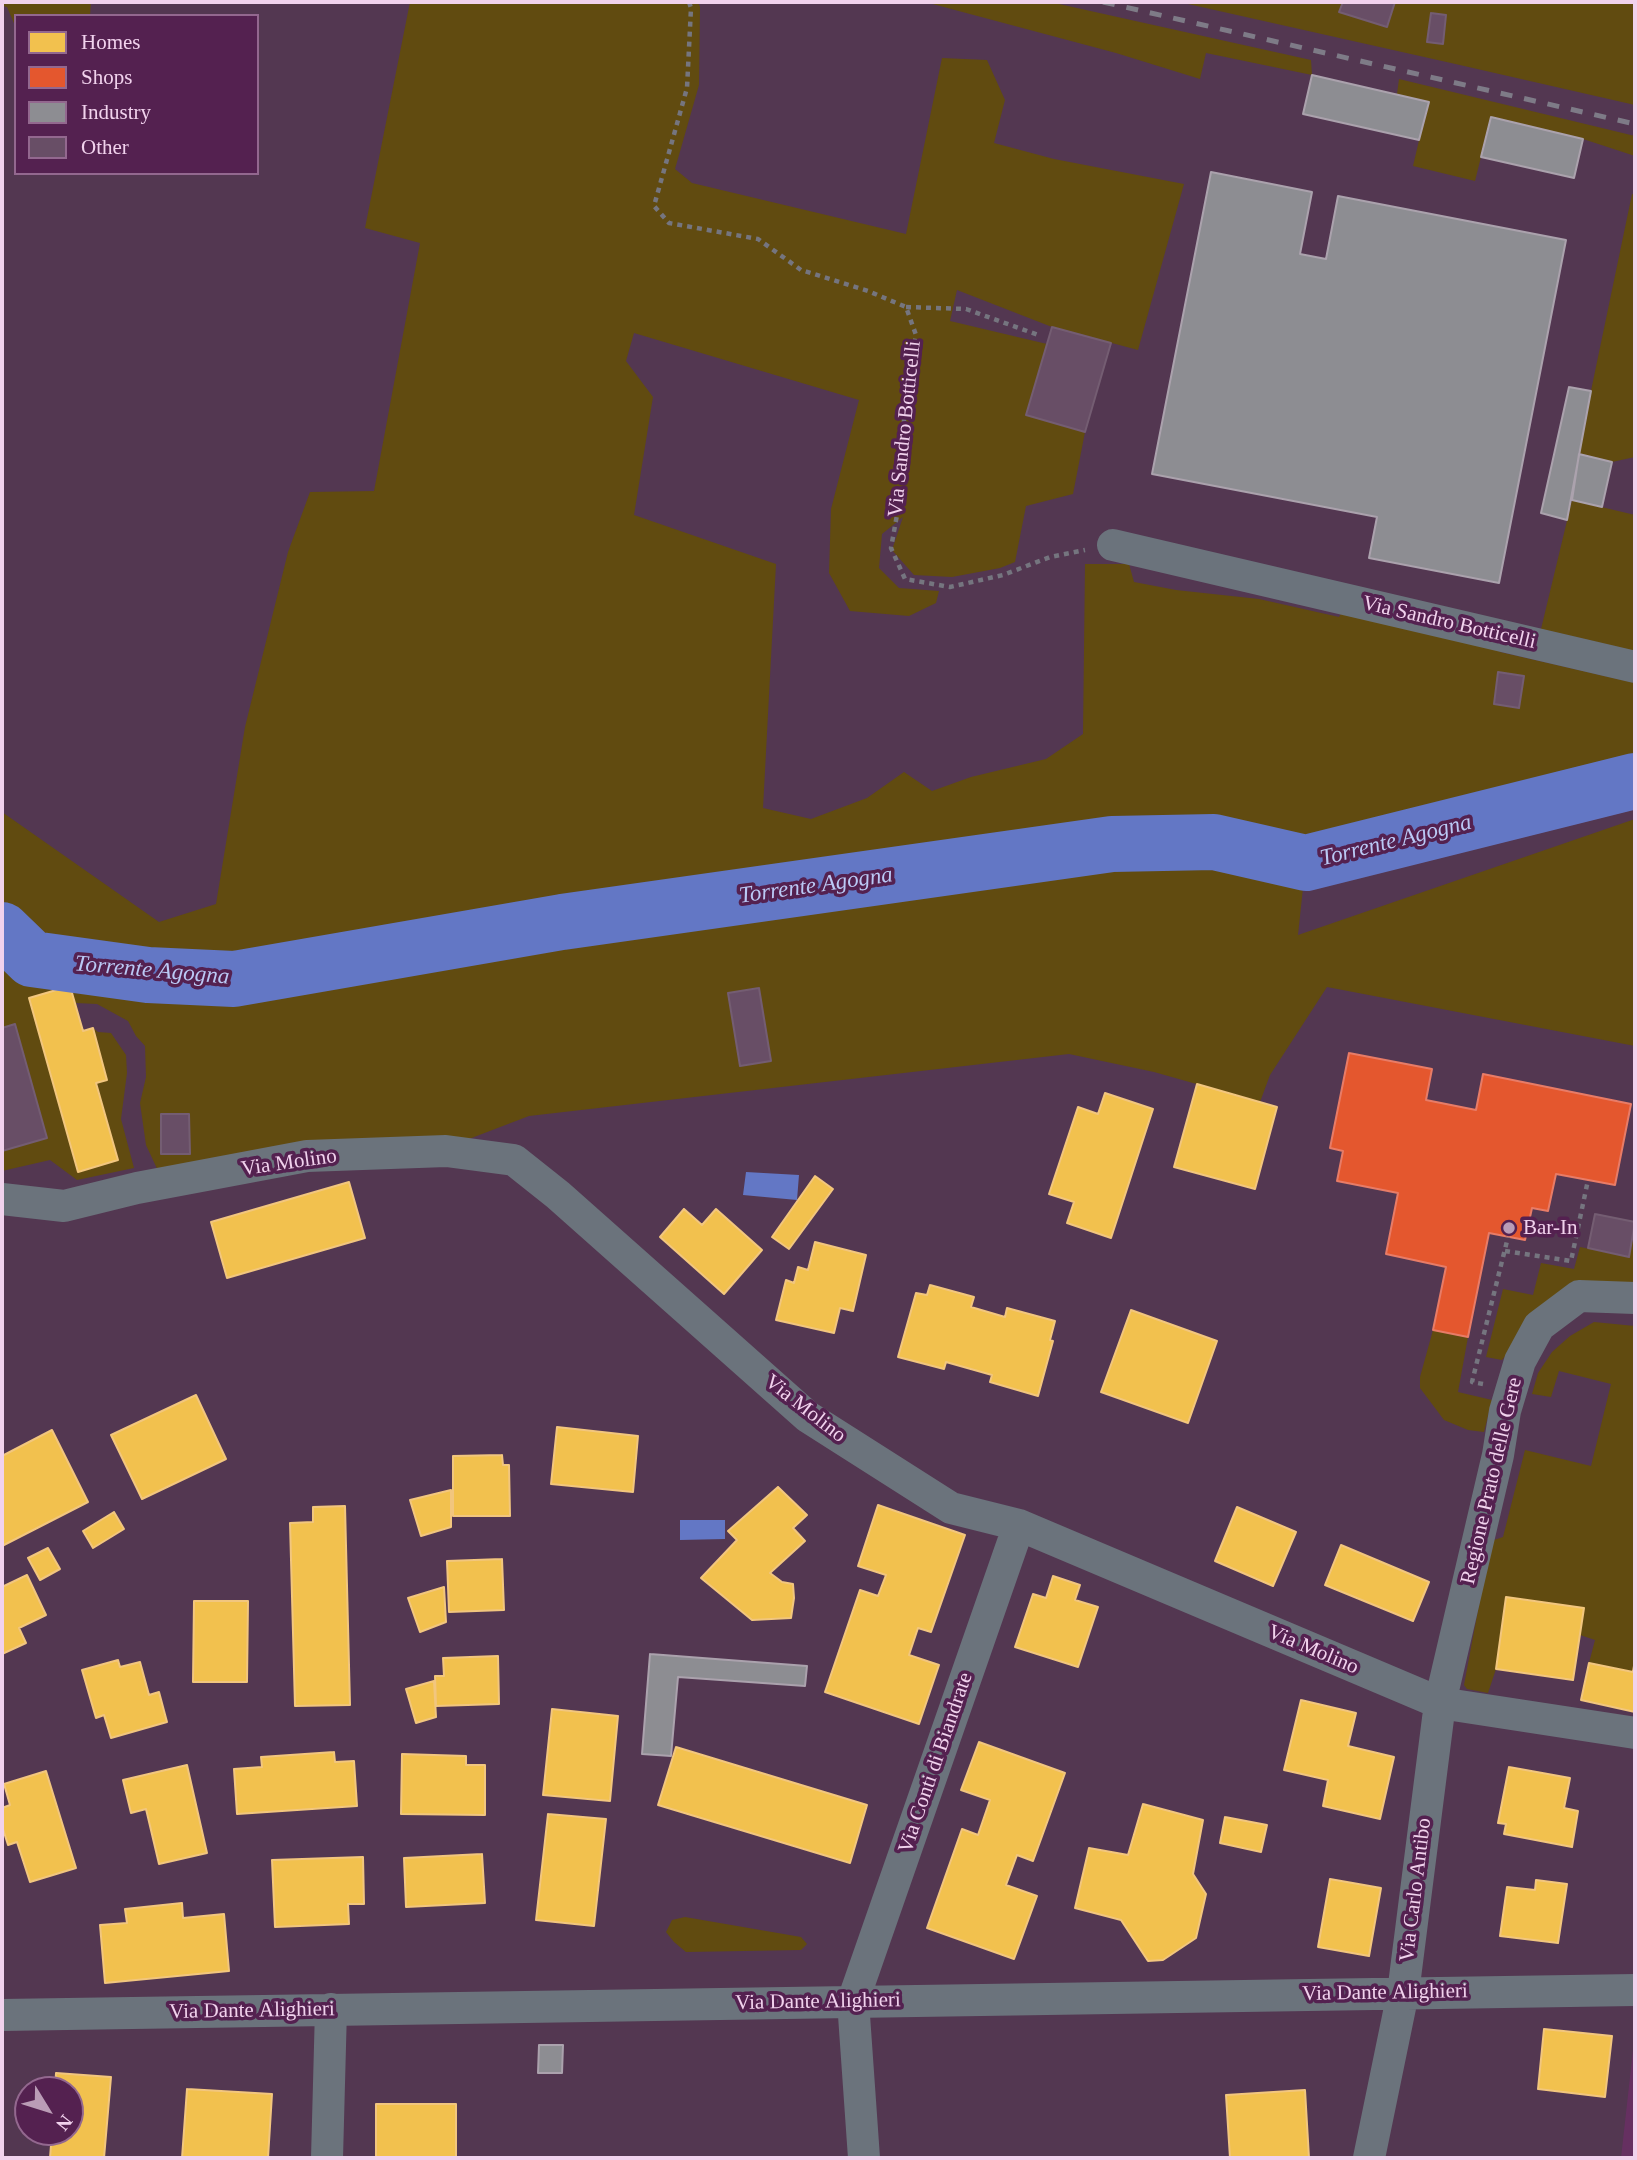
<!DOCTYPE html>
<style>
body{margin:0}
#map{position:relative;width:1637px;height:2160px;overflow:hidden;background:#533751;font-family:Georgia,serif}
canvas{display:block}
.frame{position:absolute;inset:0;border:4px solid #f1d2ed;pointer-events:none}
.legend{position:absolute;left:14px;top:14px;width:245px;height:161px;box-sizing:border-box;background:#542150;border:2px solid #93688f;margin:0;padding:9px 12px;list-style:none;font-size:21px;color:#f1d2ed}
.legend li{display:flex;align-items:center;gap:14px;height:35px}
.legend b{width:35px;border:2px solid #93688f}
.north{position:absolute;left:14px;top:2076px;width:70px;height:70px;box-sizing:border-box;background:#542150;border:2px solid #93688f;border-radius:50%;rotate:128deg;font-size:19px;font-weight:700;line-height:28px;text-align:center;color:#f1d2ed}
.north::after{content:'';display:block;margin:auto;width:24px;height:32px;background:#ba9cb6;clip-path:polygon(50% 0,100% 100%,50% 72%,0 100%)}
</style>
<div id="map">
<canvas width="1637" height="2160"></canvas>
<div class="frame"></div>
<ul class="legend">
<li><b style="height:19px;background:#f2c14e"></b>Homes</li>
<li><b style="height:19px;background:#e4572e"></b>Shops</li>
<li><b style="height:19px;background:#8d8d92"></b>Industry</li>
<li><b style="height:19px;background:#684e66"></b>Other</li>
</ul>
<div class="north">N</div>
</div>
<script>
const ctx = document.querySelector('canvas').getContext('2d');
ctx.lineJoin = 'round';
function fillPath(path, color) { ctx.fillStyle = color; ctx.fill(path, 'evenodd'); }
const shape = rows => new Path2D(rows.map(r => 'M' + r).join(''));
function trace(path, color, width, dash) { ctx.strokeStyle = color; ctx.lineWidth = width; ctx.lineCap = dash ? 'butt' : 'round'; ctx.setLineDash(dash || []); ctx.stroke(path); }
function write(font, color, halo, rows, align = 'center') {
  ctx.font = font + ' Georgia,serif'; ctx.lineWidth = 7; ctx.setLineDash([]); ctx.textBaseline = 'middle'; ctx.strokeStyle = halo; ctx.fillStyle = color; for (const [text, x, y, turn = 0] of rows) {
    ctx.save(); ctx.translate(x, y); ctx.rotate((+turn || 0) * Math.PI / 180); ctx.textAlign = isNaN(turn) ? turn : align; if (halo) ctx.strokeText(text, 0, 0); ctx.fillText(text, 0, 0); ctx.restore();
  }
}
fillPath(shape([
 [1635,2032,1635,2158,1621,2158]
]), '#663061');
fillPath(shape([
 [2,2,91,2,90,16,16,16,16,28,7,7,2,6],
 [410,2,698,2,700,7,699,85,675,169,692,183,906,234,942,58,987,60,1005,100,994,143,1054,159,1184,184,1138,350,1052,327,957,290,950,321,1047,344,1027,415,1085,432,1073,494,1026,506,1015,562,1000,568,952,577,914,575,892,550,903,517,882,534,879,568,899,588,939,591,936,603,909,616,850,611,829,573,831,509,859,400,634,333,626,361,653,397,634,515,776,564,763,808,811,819,867,798,904,772,932,791,971,777,1046,759,1083,734,1085,564,1129,564,1134,582,1176,590,1259,599,1339,617,1345,607,1497,644,1500,652,1635,683,1635,777,1305,856,1214,839,1112,840,560,918,231,975,149,970,31,955,2,925,2,812,159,922,216,904,245,727,288,552,310,492,374,491,420,243,365,228],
 [925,2,1050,2,1311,60,1312,75,1206,53,1200,79,1116,53],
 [1179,2,1635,2,1635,105,1451,63],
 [1399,79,1635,136,1635,156,1583,139,1491,117,1475,181,1413,166,1428,102,1397,94],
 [1632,194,1635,195,1635,457,1612,462,1578,453],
 [1572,500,1635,515,1635,651,1541,629],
 [1635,819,1635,1046,1327,987,1270,1075,1260,1102,1154,1072,1069,1054,529,1116,448,1147,160,1175,146,1145,140,1103,146,1077,145,1046,136,1036,128,1021,97,1004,76,1003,83,1031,93,1028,98,1032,111,1033,126,1055,127,1073,121,1119,134,1168,77,1180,50,1160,2,1171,2,947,29,965,146,981,233,986,564,930,1112,850,1212,849,1305,869,1298,935],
 [1635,1229,1635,1291,1536,1321,1502,1360,1486,1357,1503,1289,1533,1295,1541,1263,1574,1269,1580,1247,1629,1257],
 [1594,1322,1635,1326,1635,1660,1633,1672,1589,1663,1595,1640,1580,1635,1584,1608,1507,1597,1496,1669,1488,1693,1467,1689,1464,1685,1491,1541,1503,1537,1525,1450,1591,1466,1611,1384,1559,1371,1551,1397,1532,1394,1538,1373,1552,1352,1570,1336],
 [1433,1330,1468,1337,1458,1392,1492,1400,1484,1432,1468,1430,1444,1420,1420,1388,1420,1377],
 [685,1917,801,1937,807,1944,801,1950,686,1952,674,1942,666,1932,672,1920]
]), '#614b10');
fillPath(shape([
 [746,1172,799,1175,797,1200,743,1195],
 [680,1520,725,1520,725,1539,680,1540]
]), '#6377c5');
const homes = shape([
 [70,986,83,1031,93,1028,107,1080,96,1083,118,1160,78,1172,29,998,70,986],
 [1197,1084,1277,1107,1255,1189,1174,1167,1197,1084],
 [1105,1093,1153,1109,1111,1238,1067,1223,1074,1202,1049,1194,1078,1107,1098,1114,1105,1093],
 [815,1176,833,1189,789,1249,772,1237,815,1176],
 [349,1182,365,1238,227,1278,211,1222,349,1182],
 [684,1209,702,1225,716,1209,762,1250,724,1294,660,1237,684,1209],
 [815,1242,866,1255,853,1311,840,1308,834,1333,776,1320,786,1280,794,1283,798,1267,808,1270,815,1242],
 [930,1285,974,1297,971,1307,1005,1317,1007,1308,1055,1321,1050,1340,1053,1341,1038,1396,990,1382,992,1375,946,1362,944,1369,898,1357,916,1293,927,1295,930,1285],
 [1131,1310,1217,1341,1188,1423,1101,1392,1131,1310],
 [196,1395,226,1459,142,1499,111,1435,196,1395],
 [557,1427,638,1436,633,1492,551,1484,557,1427],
 [52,1430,88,1502,2,1546,2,1456,52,1430],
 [502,1455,503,1465,509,1465,510,1516,453,1516,453,1456,502,1455],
 [778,1487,807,1515,793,1528,805,1541,770,1573,782,1582,793,1584,794,1598,791,1618,752,1620,701,1578,737,1540,728,1531,778,1487],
 [451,1490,451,1527,421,1536,410,1500,451,1490],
 [878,1505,965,1535,931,1632,918,1628,909,1655,939,1665,919,1724,825,1692,860,1590,878,1596,886,1575,858,1566,878,1505],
 [345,1506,350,1705,295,1706,290,1523,313,1522,313,1507,345,1506],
 [1237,1507,1296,1532,1273,1586,1215,1561,1237,1507],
 [114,1512,124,1529,93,1548,83,1531,114,1512],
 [1341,1545,1429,1582,1413,1621,1325,1585,1341,1545],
 [48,1548,60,1569,40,1580,28,1558,48,1548],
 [502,1559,504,1610,449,1612,447,1561,502,1559],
 [27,1575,46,1615,19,1628,26,1643,2,1654,2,1587,27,1575],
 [1053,1576,1080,1585,1075,1600,1098,1607,1078,1667,1015,1647,1033,1594,1046,1598,1053,1576],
 [444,1587,446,1622,420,1632,408,1598,444,1587],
 [1506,1597,1584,1608,1573,1680,1496,1669,1506,1597],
 [194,1601,248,1601,247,1682,193,1682,194,1601],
 [498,1656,499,1704,436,1706,435,1676,444,1676,443,1658,498,1656],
 [118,1660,120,1667,140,1662,149,1695,159,1692,167,1722,111,1738,104,1715,96,1718,82,1670,118,1660],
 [1635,1660,1635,1712,1581,1700,1589,1663,1633,1672,1635,1660],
 [434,1681,436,1717,416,1723,406,1689,434,1681],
 [1301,1700,1356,1713,1348,1746,1394,1757,1380,1819,1323,1806,1328,1780,1284,1770,1301,1700],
 [552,1709,618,1716,610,1801,543,1795,552,1709],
 [979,1742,1065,1773,1033,1861,1017,1855,1006,1885,1037,1896,1014,1959,927,1928,962,1829,978,1835,990,1800,961,1790,979,1742],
 [676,1747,867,1805,850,1863,658,1805,676,1747],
 [334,1752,335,1762,354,1761,357,1806,237,1814,234,1769,262,1767,261,1757,334,1752],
 [402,1754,466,1756,466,1765,485,1765,485,1815,401,1814,402,1754],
 [187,1765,207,1853,159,1864,146,1809,131,1813,123,1780,187,1765],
 [1509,1767,1570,1778,1564,1808,1578,1811,1572,1847,1504,1834,1506,1824,1498,1823,1509,1767],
 [46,1771,76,1868,30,1882,17,1842,8,1845,2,1826,2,1808,10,1805,4,1784,46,1771],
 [1143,1804,1203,1820,1193,1874,1206,1894,1196,1938,1163,1960,1148,1961,1121,1920,1075,1908,1089,1848,1128,1855,1143,1804],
 [548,1814,606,1819,594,1926,536,1920,548,1814],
 [1225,1817,1267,1825,1261,1852,1220,1843,1225,1817],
 [482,1854,485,1903,406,1907,404,1858,482,1854],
 [363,1857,364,1904,348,1904,349,1924,275,1927,272,1860,363,1857],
 [1330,1879,1381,1888,1369,1956,1318,1947,1330,1879],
 [1536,1880,1567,1884,1558,1943,1500,1936,1507,1887,1535,1890,1536,1880],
 [182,1903,183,1918,224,1914,229,1971,105,1983,100,1925,127,1923,125,1909,182,1903],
 [1544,2029,1612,2036,1605,2097,1538,2089,1544,2029],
 [56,2073,111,2077,104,2158,50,2158,52,2132,70,2132,70,2090,55,2090,56,2073],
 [187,2089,272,2094,268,2158,182,2158,187,2089],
 [1305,2090,1309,2158,1230,2158,1226,2095,1305,2090],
 [376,2104,456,2104,456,2158,376,2158,376,2104]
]);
fillPath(homes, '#f2c14e');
trace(homes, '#f2c67e', 2);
const shops = shape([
 [1349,1053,1432,1069,1426,1100,1476,1110,1483,1074,1631,1104,1615,1185,1556,1174,1548,1211,1532,1208,1525,1240,1489,1233,1468,1337,1433,1330,1446,1267,1386,1254,1398,1193,1337,1181,1343,1151,1330,1148,1349,1053]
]);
fillPath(shops, '#e4572e');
trace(shops, '#e87c67', 2);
const industry = shape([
 [1312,75,1429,102,1419,140,1303,114,1312,75],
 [1491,117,1583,139,1574,178,1481,157,1491,117],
 [1211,172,1312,192,1300,254,1326,259,1338,196,1566,240,1499,583,1369,558,1377,517,1152,474,1211,172],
 [1569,387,1591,391,1567,520,1541,513,1569,387],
 [1579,454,1612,462,1602,507,1572,500,1579,454],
 [650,1654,807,1666,805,1686,678,1677,671,1756,642,1754,650,1654],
 [539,2045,563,2045,562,2073,538,2073,539,2045]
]);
fillPath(industry, '#8d8d92');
trace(industry, '#aba2ad', 2);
trace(shape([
 [2,930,32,959,148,975,234,979,562,922,1112,844,1214,842,1306,863,1635,781]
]), '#6377c5', 56);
const building = shape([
 [1343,2,1395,2,1387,27,1339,12,1343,2],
 [1431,13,1446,15,1443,44,1427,42,1431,13],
 [1052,327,1111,343,1085,432,1026,415,1052,327],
 [1498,672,1524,676,1519,708,1494,704,1498,672],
 [759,988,771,1061,740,1066,728,993,759,988],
 [15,1024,47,1138,2,1151,2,1028,15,1024],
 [161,1114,189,1114,190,1154,161,1154,161,1114],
 [1595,1214,1635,1222,1629,1257,1588,1248,1595,1214]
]);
fillPath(building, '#684e66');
trace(building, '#745d72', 2);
trace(shape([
 [689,2,691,8,687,88,654,206,669,223,758,239,801,270,868,291,906,307,916,335,904,405,904,476,891,548,905,579,950,587,1003,575,1050,557,1085,550],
 [906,307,966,309,1041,336],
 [1505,1251,1571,1261,1588,1180],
 [1483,1384,1472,1382,1508,1237]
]), '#75757f', 4.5, [5, 5]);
trace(shape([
 [1113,545,1635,667],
 [2,1199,64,1206,137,1188,307,1156,446,1151,514,1160,558,1195,808,1417,951,1508,1019,1525,1440,1703,1635,1733],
 [2,2015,1635,1990],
 [327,2158,331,2009],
 [864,2158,853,2001,1019,1525],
 [1369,2158,1403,1993,1440,1703,1498,1455,1505,1411,1520,1361,1539,1326,1579,1296,1635,1298]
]), '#6b737c', 32);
trace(shape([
 [1103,2,1635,124]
]), '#7e7b87', 5, [12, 12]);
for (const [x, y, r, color] of [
 [1509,1228,7,"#ba9cb6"]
]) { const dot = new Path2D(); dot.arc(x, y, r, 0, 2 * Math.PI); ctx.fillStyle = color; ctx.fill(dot); trace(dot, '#542150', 2.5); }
write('21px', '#f1d2ed', '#542150', [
 ["Via Sandro Botticelli",905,429,-84],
 ["Via Sandro Botticelli",1449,623,13],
 ["Via Molino",289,1163,-8],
 ["Via Molino",805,1409,38],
 ["Regione Prato delle Gere",1492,1481,-77],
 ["Via Molino",1313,1650,23],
 ["Via Conti di Biandrate",936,1763,-71],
 ["Via Carlo Antibo",1416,1890,-83],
 ["Via Dante Alighieri",1385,1993,-1],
 ["Via Dante Alighieri",818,2002,-1],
 ["Via Dante Alighieri",252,2011,-1]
]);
write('21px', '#f1d2ed', '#542150', [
 ["Bar-In",1523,1228]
], 'left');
write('italic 23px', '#bac9f5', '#542150', [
 ["Torrente Agogna",1396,841,-14],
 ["Torrente Agogna",816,886,-8],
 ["Torrente Agogna",152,971,5]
]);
</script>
